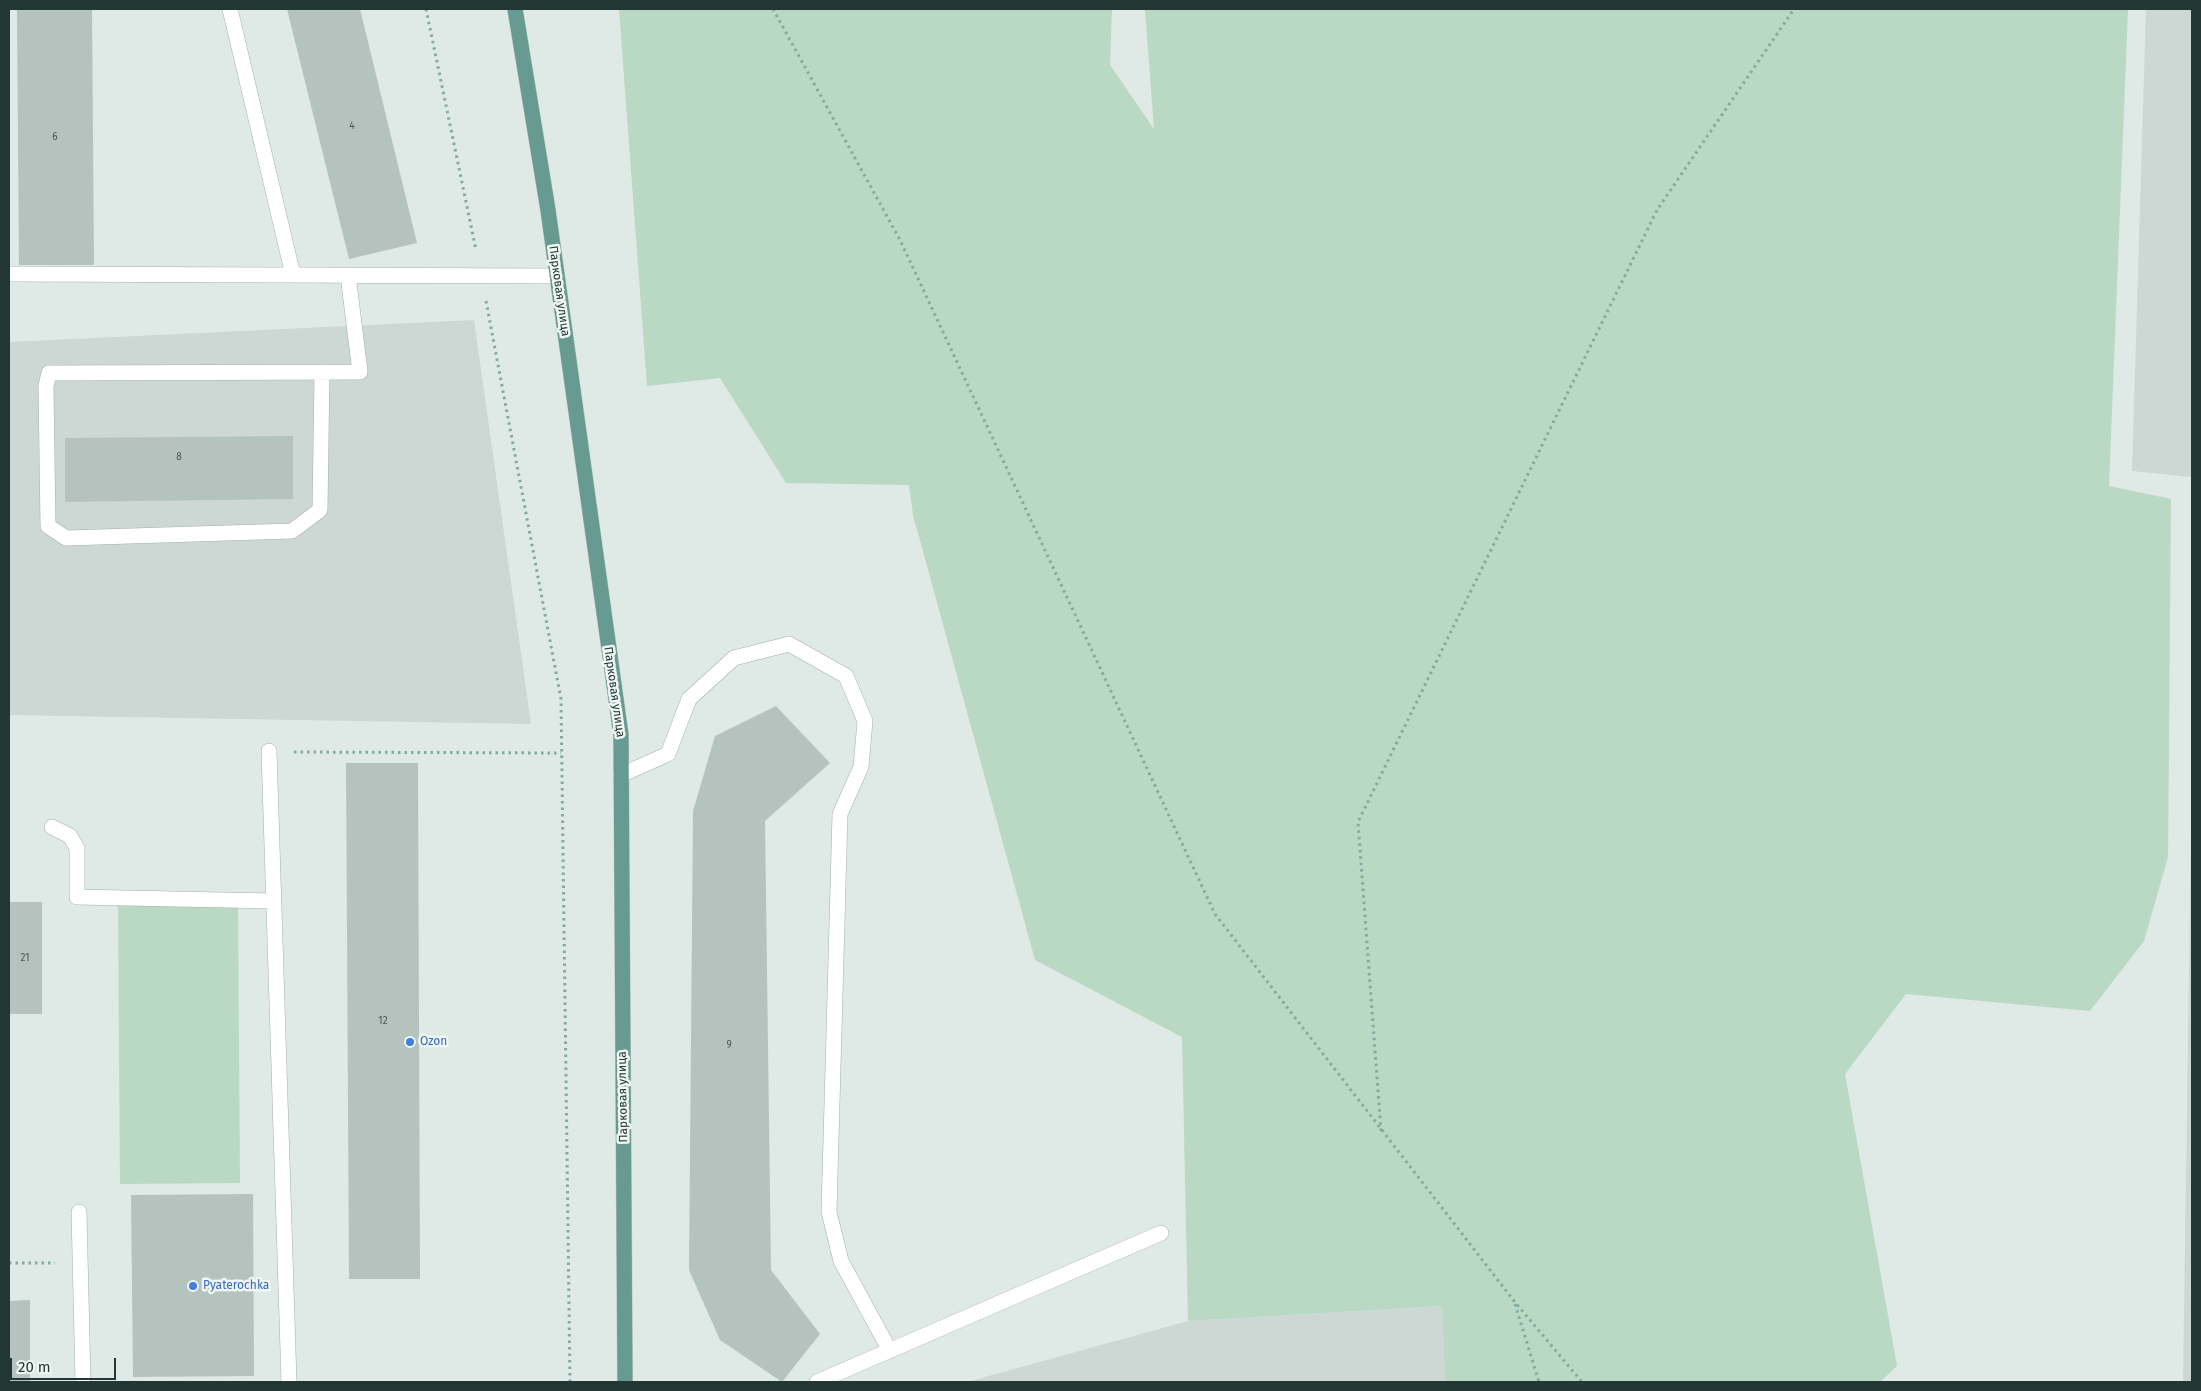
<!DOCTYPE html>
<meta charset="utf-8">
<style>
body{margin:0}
#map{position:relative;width:2201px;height:1391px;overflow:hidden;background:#dfe9e5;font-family:"Fira Sans",sans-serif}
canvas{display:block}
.frame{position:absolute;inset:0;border:10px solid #223733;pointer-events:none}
.scale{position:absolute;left:10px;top:1358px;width:106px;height:22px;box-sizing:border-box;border:2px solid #223733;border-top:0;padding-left:6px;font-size:15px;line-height:18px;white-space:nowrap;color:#223733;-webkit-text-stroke:4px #eff6f3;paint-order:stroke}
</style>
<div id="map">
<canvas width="2201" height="1391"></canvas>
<div class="frame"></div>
<div class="scale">20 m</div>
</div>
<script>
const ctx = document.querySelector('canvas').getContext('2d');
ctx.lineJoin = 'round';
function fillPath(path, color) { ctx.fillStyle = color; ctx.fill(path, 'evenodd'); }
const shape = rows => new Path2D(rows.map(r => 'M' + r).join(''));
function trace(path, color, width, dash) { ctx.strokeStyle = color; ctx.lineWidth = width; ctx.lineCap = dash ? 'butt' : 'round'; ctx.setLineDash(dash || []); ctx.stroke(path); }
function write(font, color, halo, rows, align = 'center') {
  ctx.font = font + ' "Fira Sans",sans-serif'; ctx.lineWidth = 5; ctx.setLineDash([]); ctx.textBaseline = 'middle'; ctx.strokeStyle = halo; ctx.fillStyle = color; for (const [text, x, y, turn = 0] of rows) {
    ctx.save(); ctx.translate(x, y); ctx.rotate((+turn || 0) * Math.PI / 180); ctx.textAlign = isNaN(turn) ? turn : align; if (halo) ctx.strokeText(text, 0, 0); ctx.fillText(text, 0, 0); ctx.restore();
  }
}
fillPath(shape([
 [2146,9,2192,9,2192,477,2132,471],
 [474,320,531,724,9,715,9,342],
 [2192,760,2192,1382,2183,1382],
 [1442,1306,1445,1382,967,1382,1188,1321]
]), '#cdd8d4');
fillPath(shape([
 [619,9,1112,9,1110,65,1154,129,1145,9,2128,9,2109,486,2171,499,2168,857,2144,941,2090,1011,1906,994,1845,1074,1897,1366,1880,1382,1445,1382,1442,1306,1188,1321,1182,1037,1035,960,913,515,909,485,786,483,720,378,647,386],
 [238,905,240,1183,120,1184,118,906]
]), '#b9d9c4');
fillPath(shape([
 [17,9,92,9,94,265,19,265],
 [287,9,360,9,417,243,349,259],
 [293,436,293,499,65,502,65,438],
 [776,706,830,763,765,821,771,1270,820,1334,782,1382,720,1340,689,1270,693,811,715,736],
 [346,763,418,763,420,1279,349,1279],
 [9,902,42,902,42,1014,9,1014],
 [253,1194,254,1376,133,1377,131,1195],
 [30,1300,30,1382,9,1382,9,1301]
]), '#b5c3be');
const minor = shape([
 [230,9,293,275],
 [9,274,557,276],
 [322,372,320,510,292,531,66,538,48,526,46,386,49,373,360,372,348,275],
 [269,751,289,1382],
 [621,775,668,754,689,699,734,658,789,644,846,676,865,721,861,767,840,814,829,1212,841,1261,890,1351],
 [52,827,70,836,77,848,77,897,273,901],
 [79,1212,83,1382],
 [817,1382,1161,1233]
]);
const major = shape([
 [515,9,548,210,621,735,625,1382]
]);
trace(minor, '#a3b0ac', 16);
trace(major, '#bdc3c2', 16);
trace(shape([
 [426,9,476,250],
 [773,9,900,240,1215,914,1514,1301,1582,1382],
 [486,301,561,699,570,1382],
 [294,752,561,753],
 [1381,1131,1358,822,1657,210,1794,9],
 [9,1263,55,1263],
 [1515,1304,1539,1382]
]), '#82aaa0', 3, [2.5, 4]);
trace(minor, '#fff', 15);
trace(major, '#679b91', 15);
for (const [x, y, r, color] of [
 [410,1042,5,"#3f7fe0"],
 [193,1286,5,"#3f7fe0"]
]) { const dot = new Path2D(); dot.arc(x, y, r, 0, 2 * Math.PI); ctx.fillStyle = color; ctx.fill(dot); trace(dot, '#eff6f3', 2); }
write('10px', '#475a56', null, [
 ["4",352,126],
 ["6",55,137],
 ["8",179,457],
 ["21",25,958],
 ["12",383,1021],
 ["9",729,1045]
]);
write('12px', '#223733', '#eff6f3', [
 ["Парковая улица",559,291,82],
 ["Парковая улица",614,692,82],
 ["Парковая улица",623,1097,-91]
]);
write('12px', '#366cbe', '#eff6f3', [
 ["Ozon",420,1042],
 ["Pyaterochka",203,1286]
], 'left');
</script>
